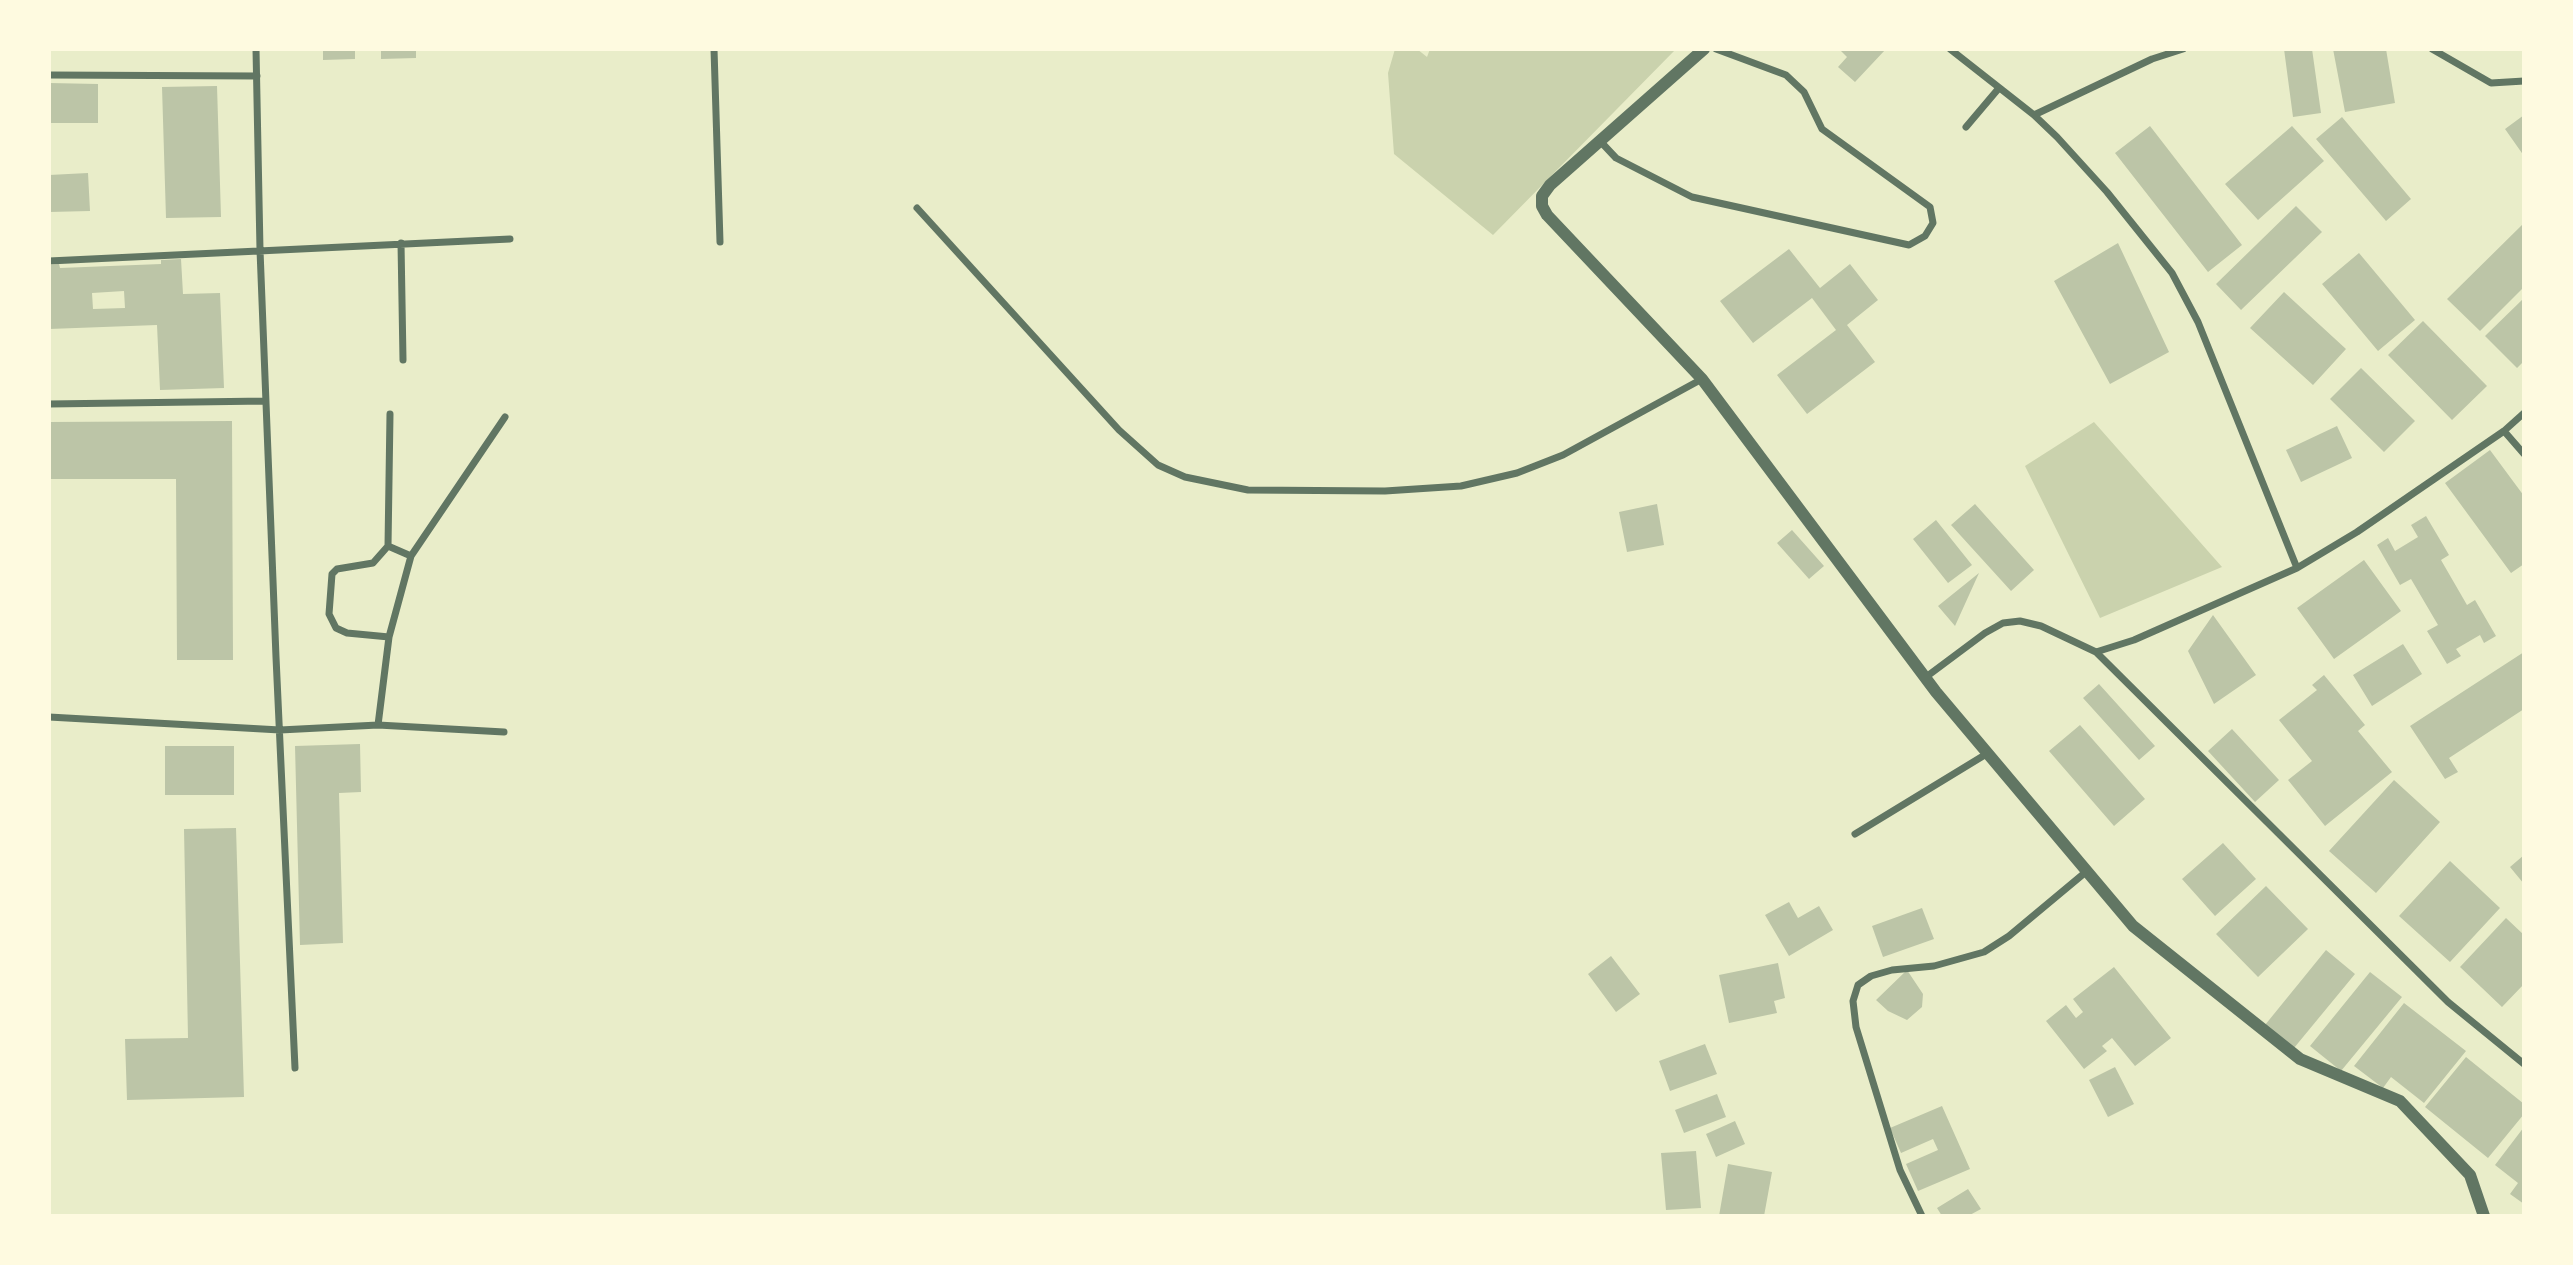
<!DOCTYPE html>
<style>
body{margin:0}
#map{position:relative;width:2573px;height:1265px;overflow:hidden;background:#e9edc9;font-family:Overpass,sans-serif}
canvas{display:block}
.frame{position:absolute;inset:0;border:51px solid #fefae0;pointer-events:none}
</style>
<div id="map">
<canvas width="2573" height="1265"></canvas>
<div class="frame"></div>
</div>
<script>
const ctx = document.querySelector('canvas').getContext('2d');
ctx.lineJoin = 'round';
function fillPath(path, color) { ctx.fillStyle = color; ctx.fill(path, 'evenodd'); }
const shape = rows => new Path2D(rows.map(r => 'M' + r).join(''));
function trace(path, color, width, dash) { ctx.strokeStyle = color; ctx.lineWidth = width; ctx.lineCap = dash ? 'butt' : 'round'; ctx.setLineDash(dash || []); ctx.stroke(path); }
fillPath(shape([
 [1395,49,1417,49,1427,57,1430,49,1676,49,1493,235,1394,154,1388,73],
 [2094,422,2222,567,2100,618,2025,466]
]), '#cad2ad');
fillPath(shape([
 [323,49,355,49,355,59,323,60],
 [381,49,416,49,416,58,381,59],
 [1839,49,1886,49,1855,82,1838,67,1847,57],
 [2284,49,2312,49,2321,113,2293,117],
 [2333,49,2386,49,2395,103,2345,112],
 [49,83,98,84,98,123,49,123],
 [217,86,221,217,166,218,162,87],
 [2524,115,2524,156,2505,129],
 [2342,117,2411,199,2386,221,2316,139],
 [2150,126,2242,245,2208,272,2115,153],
 [2292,126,2324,161,2258,220,2225,184],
 [88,173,90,211,49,212,49,175],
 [2296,206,2322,232,2241,310,2216,284],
 [2524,223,2524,287,2480,331,2447,299],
 [2118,243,2169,352,2110,384,2054,281],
 [1789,249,1820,288,1850,264,1878,300,1847,325,1875,362,1807,414,1777,375,1836,330,1812,298,1753,343,1720,301],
 [2359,253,2415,320,2378,351,2322,284],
 [181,259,183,294,220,293,224,388,160,390,157,325,49,329,49,265,59,264,60,268,161,264,161,260],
 [124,291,125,308,93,309,92,293],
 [2284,292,2346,349,2313,385,2250,328],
 [2524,298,2524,361,2517,368,2485,336],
 [2423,321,2487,386,2452,420,2388,355],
 [2361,368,2415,421,2384,452,2330,399],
 [232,421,233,660,177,660,176,479,49,479,49,422],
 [2337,426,2352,458,2301,482,2286,450],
 [2490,450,2524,496,2524,564,2511,573,2445,483],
 [1657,504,1664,545,1627,552,1619,512],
 [1975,504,2034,570,2011,591,1951,525],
 [2426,516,2449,555,2441,560,2467,605,2475,600,2496,636,2484,643,2480,635,2456,649,2461,656,2447,664,2427,631,2438,625,2411,579,2400,585,2377,545,2388,538,2395,551,2418,537,2411,525],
 [1936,520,1972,565,1948,583,1913,539],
 [1792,530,1824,566,1809,579,1777,543],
 [2364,560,2401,611,2334,659,2297,608],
 [1979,573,1955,626,1938,606],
 [2213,615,2256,675,2214,704,2188,651],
 [2403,644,2422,674,2372,706,2353,675],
 [2524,652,2524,709,2449,758,2458,772,2445,779,2410,726],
 [2324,675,2365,725,2358,731,2392,772,2325,826,2288,780,2312,761,2279,720,2317,690,2312,685],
 [2099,684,2155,746,2139,760,2083,698],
 [2080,725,2145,799,2114,826,2049,751],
 [2232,729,2279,780,2255,802,2208,751],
 [360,744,361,792,339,793,343,943,300,945,295,746],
 [165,746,234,746,234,795,165,795],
 [2394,780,2440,822,2376,893,2329,851],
 [236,828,244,1097,127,1100,125,1039,188,1038,184,829],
 [2223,843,2256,879,2215,916,2182,879],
 [2524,855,2524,884,2510,867],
 [2450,861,2500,908,2450,962,2399,916],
 [2266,886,2308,929,2258,977,2216,934],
 [1789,902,1798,918,1819,906,1833,930,1789,956,1765,915],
 [1922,908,1934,939,1883,957,1872,926],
 [2506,918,2524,935,2524,984,2502,1007,2460,967],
 [2326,950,2355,974,2294,1048,2265,1025],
 [1611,956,1640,994,1616,1012,1588,974],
 [1778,963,1785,998,1774,1001,1777,1013,1729,1023,1719,975],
 [2114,967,2171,1038,2135,1066,2112,1038,2102,1046,2107,1051,2084,1069,2046,1021,2066,1005,2076,1018,2083,1012,2073,999],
 [1907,970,1923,994,1922,1007,1907,1020,1888,1011,1876,1000],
 [2370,972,2402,997,2341,1071,2310,1046],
 [2404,1003,2466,1051,2424,1103,2391,1077,2383,1088,2354,1066],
 [1705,1044,1717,1074,1670,1091,1659,1061],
 [2466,1057,2524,1104,2524,1114,2488,1158,2425,1107],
 [2115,1067,2134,1104,2108,1117,2089,1080],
 [1717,1094,1726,1117,1684,1133,1675,1110],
 [1942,1106,1970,1169,1918,1191,1906,1164,1938,1150,1933,1139,1901,1153,1890,1128],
 [1735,1121,1745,1144,1716,1157,1706,1134],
 [2524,1127,2524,1204,2510,1194,2518,1183,2495,1165],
 [1696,1151,1701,1208,1666,1210,1661,1153],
 [1728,1164,1772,1172,1764,1216,1719,1216],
 [1968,1189,1981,1209,1968,1216,1942,1216,1937,1208]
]), '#bcc5a7');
trace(shape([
 [256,49,260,250,276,657,295,1068],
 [714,49,720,242],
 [1950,49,2034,115,2057,137,2107,192,2172,273,2198,322,2297,568],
 [2432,49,2491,83,2524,81],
 [49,75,257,76],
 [2034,115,2152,59,2183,49],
 [1966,127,1999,88],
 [1600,141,1616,158,1692,197,1909,245,1925,236,1933,223,1930,207,1822,129,1804,92,1786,75,1716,49],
 [917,208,1119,430,1158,465,1185,477,1248,490,1385,491,1461,486,1517,473,1563,455,1702,379],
 [401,243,403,360],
 [49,261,510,239],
 [49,404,266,401],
 [2524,413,2504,431,2357,532,2297,568,2134,640,2096,652,2448,1002,2524,1064],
 [390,414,388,546,411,556],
 [2504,431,2524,454],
 [388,546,373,563,337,569,332,574,329,614,336,628,347,633,389,637],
 [1926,677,1985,633,2003,623,2020,621,2041,626,2096,652],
 [49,717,280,730,378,725,504,732],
 [378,725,389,637,411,556,505,417],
 [1855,834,1988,753],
 [1922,1216,1900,1170,1856,1027,1853,1001,1858,985,1871,976,1892,970,1934,966,1984,952,2009,936,2087,871]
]), '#617663', 7);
trace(shape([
 [1704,49,1550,185,1542,196,1542,206,1547,215,1702,379,1936,692,2133,926,2300,1059,2400,1101,2470,1175,2484,1216]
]), '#617663', 12);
</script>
